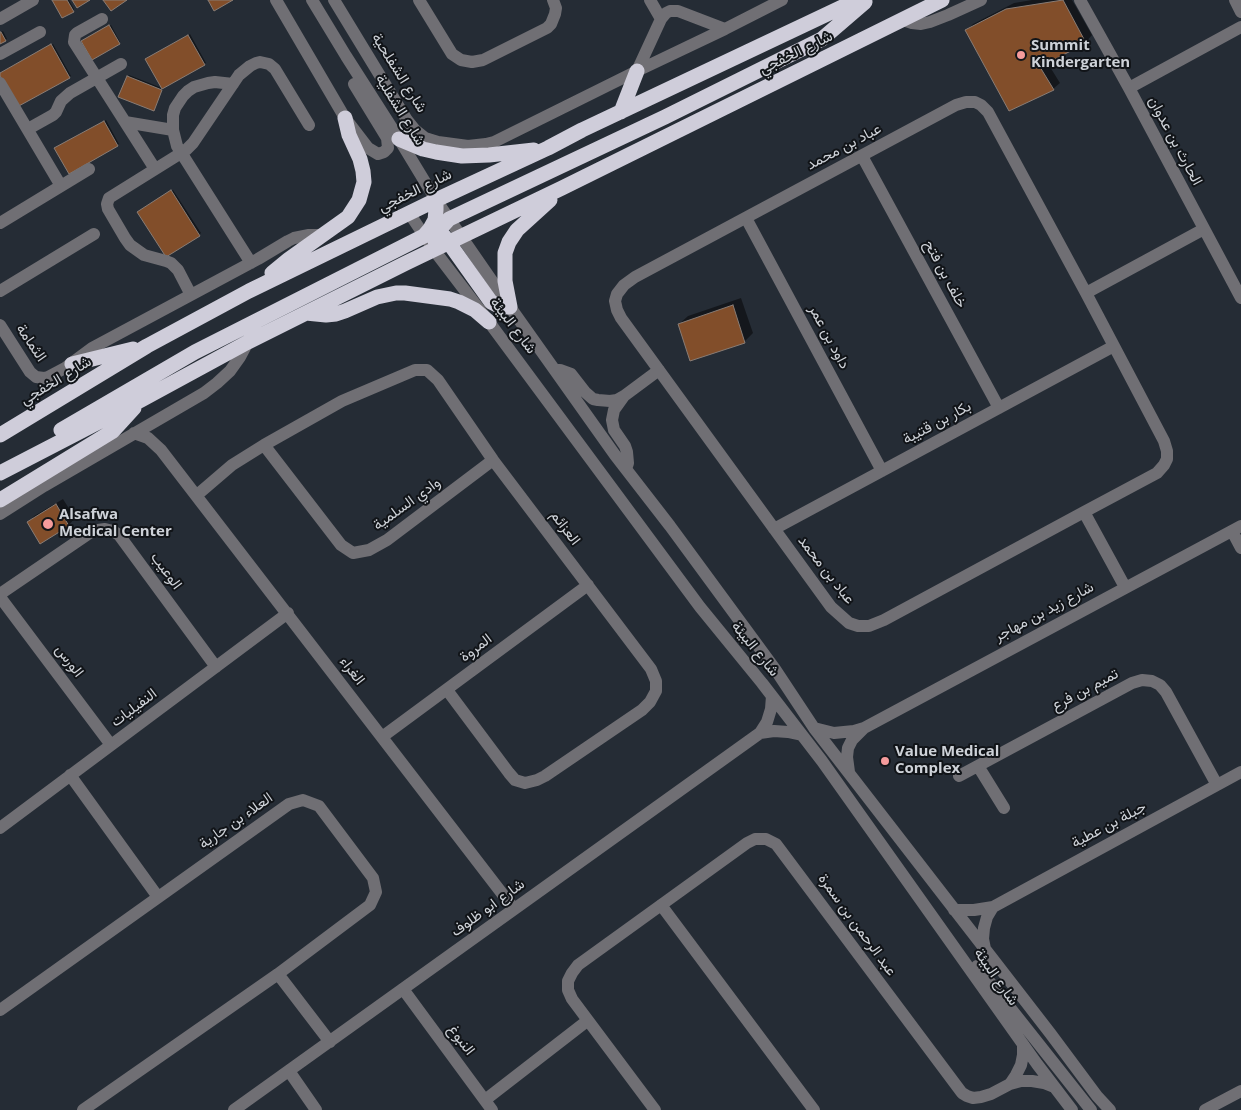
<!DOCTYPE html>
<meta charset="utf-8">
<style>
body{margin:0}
canvas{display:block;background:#252c35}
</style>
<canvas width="1241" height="1110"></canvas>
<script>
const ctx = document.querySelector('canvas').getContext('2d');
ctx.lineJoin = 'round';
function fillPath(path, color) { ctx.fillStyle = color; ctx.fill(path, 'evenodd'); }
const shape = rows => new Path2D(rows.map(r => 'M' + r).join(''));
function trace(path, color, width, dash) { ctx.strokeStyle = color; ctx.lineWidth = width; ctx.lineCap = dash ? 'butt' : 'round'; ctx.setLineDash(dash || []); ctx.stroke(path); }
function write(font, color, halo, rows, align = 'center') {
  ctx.font = font + ' "Open Sans",Vazirmatn,sans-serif'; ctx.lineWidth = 4; ctx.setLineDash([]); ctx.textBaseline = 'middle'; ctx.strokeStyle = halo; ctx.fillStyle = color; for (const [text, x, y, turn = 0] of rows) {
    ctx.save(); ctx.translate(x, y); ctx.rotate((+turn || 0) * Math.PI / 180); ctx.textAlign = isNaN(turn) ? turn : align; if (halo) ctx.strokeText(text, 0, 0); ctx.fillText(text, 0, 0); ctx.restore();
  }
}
fillPath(shape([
 [54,0,69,0,74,9,73,11],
 [1032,0,1072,0,1092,35,1086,42,1047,62,1060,83,1053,89,967,30,973,24,1014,3],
 [111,25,120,42,119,43,84,40],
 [3,31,7,39,0,43,0,33],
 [190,34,206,63,163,87,155,108,128,77,129,75,162,88,148,58],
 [53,44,71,76,69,77,2,72],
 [106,120,119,144,117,145,58,147],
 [173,190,201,233,199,235,140,211],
 [741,298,753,333,744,342,679,324,688,316],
 [63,499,75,518,69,525,40,542,28,523,34,516]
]), '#0007');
const building = shape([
 [52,0,67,0,74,12,62,18,52,0],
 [72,0,90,0,77,8,72,0],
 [103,0,127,0,111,11,103,0],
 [208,0,233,0,214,11,208,0],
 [1063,0,1086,43,1040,67,1054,90,1009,111,965,30,1006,9,1063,0],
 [109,25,120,44,92,60,81,41,109,25],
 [0,32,1,32,6,41,0,44,0,32],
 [188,35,205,65,162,89,145,59,188,35],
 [51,44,70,78,17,107,0,76,0,73,51,44],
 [127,76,162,90,154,111,118,97,127,76],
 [104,121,118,146,69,174,54,148,104,121],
 [171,190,200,236,166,257,137,212,171,190],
 [733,305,745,343,690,361,678,324,733,305],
 [56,504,69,526,40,544,27,522,56,504]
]);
fillPath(building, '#824e2a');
trace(building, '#887c75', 1);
trace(shape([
 [276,0,345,118,368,148,378,154,384,152,388,148,387,138,354,84],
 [312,0,346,56,399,139,436,200,510,307,615,455,670,526,775,669,814,728,1050,1033,1097,1096,1110,1110],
 [334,0,407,120,415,130,425,138,438,142,468,146,486,144,494,142,637,71,725,29,782,0],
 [419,0,452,54,461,60,472,62,483,60,547,28,551,24,555,14,556,8,553,0],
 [650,0,661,19],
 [1080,0,1129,88,1241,298],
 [1235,0,1241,12],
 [0,19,33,0],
 [102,19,77,33,75,35,74,42,155,169],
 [903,20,912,23,921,24,930,22,948,15,981,0],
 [0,54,40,32],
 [637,71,661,19,666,13,670,11,678,11,725,29],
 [0,83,61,186],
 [233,84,215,82,208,83,194,87,188,91,183,96,175,108,173,115,173,130,177,146,251,263],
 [1129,88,1241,27],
 [966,102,975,102,981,105,988,112,1086,293,1164,441,1167,451,1167,459,1164,465,1157,473,1084,512,884,620,869,626,858,626,849,623,831,607,621,318,617,310,615,301,617,294,624,285,635,277,956,105,966,102],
 [125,122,173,130],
 [28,129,53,115,56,112,61,101,70,93,121,64],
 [862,156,999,408],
 [409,213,434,250,489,322,700,607,762,683,822,761,1037,1064,1072,1110],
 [746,218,882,471],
 [0,223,89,169],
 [0,291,94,234],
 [1086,293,1204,229],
 [191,295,178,270,171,263,166,261,144,255,130,245,125,238,108,209,107,204,109,198,186,150,193,143,239,75,250,66,256,63,260,62,269,64,275,69,309,125],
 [0,325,30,372,36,377,44,378,48,377,65,368,92,348,258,259,288,241,294,238,309,235,323,235],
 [555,370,560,370,571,374,585,392,593,399,598,400,610,401,617,400,624,396,659,370],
 [624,396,614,410,612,420,614,430,625,446,627,452,628,463,626,469],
 [134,433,148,438,161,450,514,909],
 [264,445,341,545,353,553,369,550,387,540,493,460],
 [197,495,232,465,264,445,342,401,415,370,427,370,438,380,493,460,651,669,656,681,656,691,650,702,642,710,545,776,537,780,525,783,515,780,509,773,447,690],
 [1084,512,1125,587],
 [0,514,44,486,204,393,217,383,230,371,240,357,248,342],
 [774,529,1114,346],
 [1232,531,1241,548],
 [0,594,91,532,98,530,105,529,113,531,119,535,216,667],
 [0,597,111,745],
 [814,728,834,733,854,731,864,728,1241,526],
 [760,733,774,731,788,732,802,735],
 [382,737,588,585],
 [978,766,1004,808],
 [849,772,847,757,848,748,852,740,864,728],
 [70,775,158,897],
 [959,776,1132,683,1142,680,1152,681,1160,685,1166,692,1217,785],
 [0,828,288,613],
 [661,905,814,1110],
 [954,910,974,910,993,907,1241,772],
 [985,949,983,939,984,928,987,917,993,907],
 [977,966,1091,1110],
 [278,974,330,1042],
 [403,989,492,1110],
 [0,1010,289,804,303,800,319,806,373,878,376,892,370,905,278,974,83,1110],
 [289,1071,316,1110],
 [1010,1084,1016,1075,1021,1065,1023,1055,1023,1044],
 [485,1100,587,1021],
 [234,1110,760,733,767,722,771,709,772,696],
 [655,1110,572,999,568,990,568,981,572,973,578,965,747,843,755,839,766,839,776,844,782,852,962,1093,967,1096,973,1098,981,1097,991,1094,1010,1084,1021,1081,1032,1081,1044,1083,1054,1087],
 [1205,1110,1241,1091]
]), '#706f74', 12);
trace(shape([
 [621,112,637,71],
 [399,139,423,149,436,152,462,156,489,155,534,150],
 [444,236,491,302,501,307,510,307,505,281,505,253,509,242,517,230,550,200],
 [435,241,439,230,449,219,665,117,822,39,865,2],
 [272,273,289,259,348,217,359,200,364,182,363,171,360,159,349,135,345,118],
 [306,313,326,315,336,314,345,311,377,297,396,293,405,293,450,299,459,302,475,310,489,322],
 [72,364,133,349],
 [61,430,195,352,424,236,430,229,435,220,436,210,436,200],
 [0,435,147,346,249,291,436,200,548,148,582,130,857,0],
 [0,473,141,400,248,342,406,263,562,188,942,0],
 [0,500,113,431,134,408]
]), '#cfcdda', 15);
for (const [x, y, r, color] of [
 [1021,55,5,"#f59b9c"],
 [48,524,6,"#f59b9c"],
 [885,761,5,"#f59b9c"]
]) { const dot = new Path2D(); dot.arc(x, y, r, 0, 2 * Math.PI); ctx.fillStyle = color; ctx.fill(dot); trace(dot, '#111418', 2); }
write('bold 15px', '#ced2d8', '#111418', [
 ["Summit",1031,46],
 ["Kindergarten",1031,63],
 ["Alsafwa",59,515],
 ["Medical Center",59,532],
 ["Value Medical",895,752],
 ["Complex",895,769]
], 'left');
write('15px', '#ced2d8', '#111418', [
 ["شارع الخفجي",796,53,-26],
 ["شارع الشفلحية",399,73,58],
 ["شارع الشفلية",400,110,58],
 ["الحارث بن عدوان",1175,141,62],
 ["عباد بن محمد",844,147,-28],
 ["شارع الخفجي",415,191,-26],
 ["خلف بن فتح",945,274,62],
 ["شارع البيئة",513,326,53],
 ["داود بن عمر",829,337,62],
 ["الثمامة",31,343,56],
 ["شارع الخفجي",56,381,-31],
 ["بكار بن قتيبة",937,423,-28],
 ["وادي السلمية",407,504,-36],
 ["العزائم",565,528,53],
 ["عباد بن محمد",826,570,52],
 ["الوعيب",166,571,54],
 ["شارع زيد بن مهاجر",1044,612,-28],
 ["المروة",476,648,-37],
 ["شارع البيئة",755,649,51],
 ["الورس",69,661,53],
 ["الغراء",352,671,53],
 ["تميم بن فرع",1085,690,-28],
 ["النفيليات",134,708,-37],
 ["العلاء بن جارية",236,821,-35],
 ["جبلة بن عطية",1109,825,-28],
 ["شارع ابو ظلوف",488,908,-36],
 ["عبد الرحمن بن سمرة",857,925,54],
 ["شارع البيئة",996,977,55],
 ["النبوغ",461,1040,53]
]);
</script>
